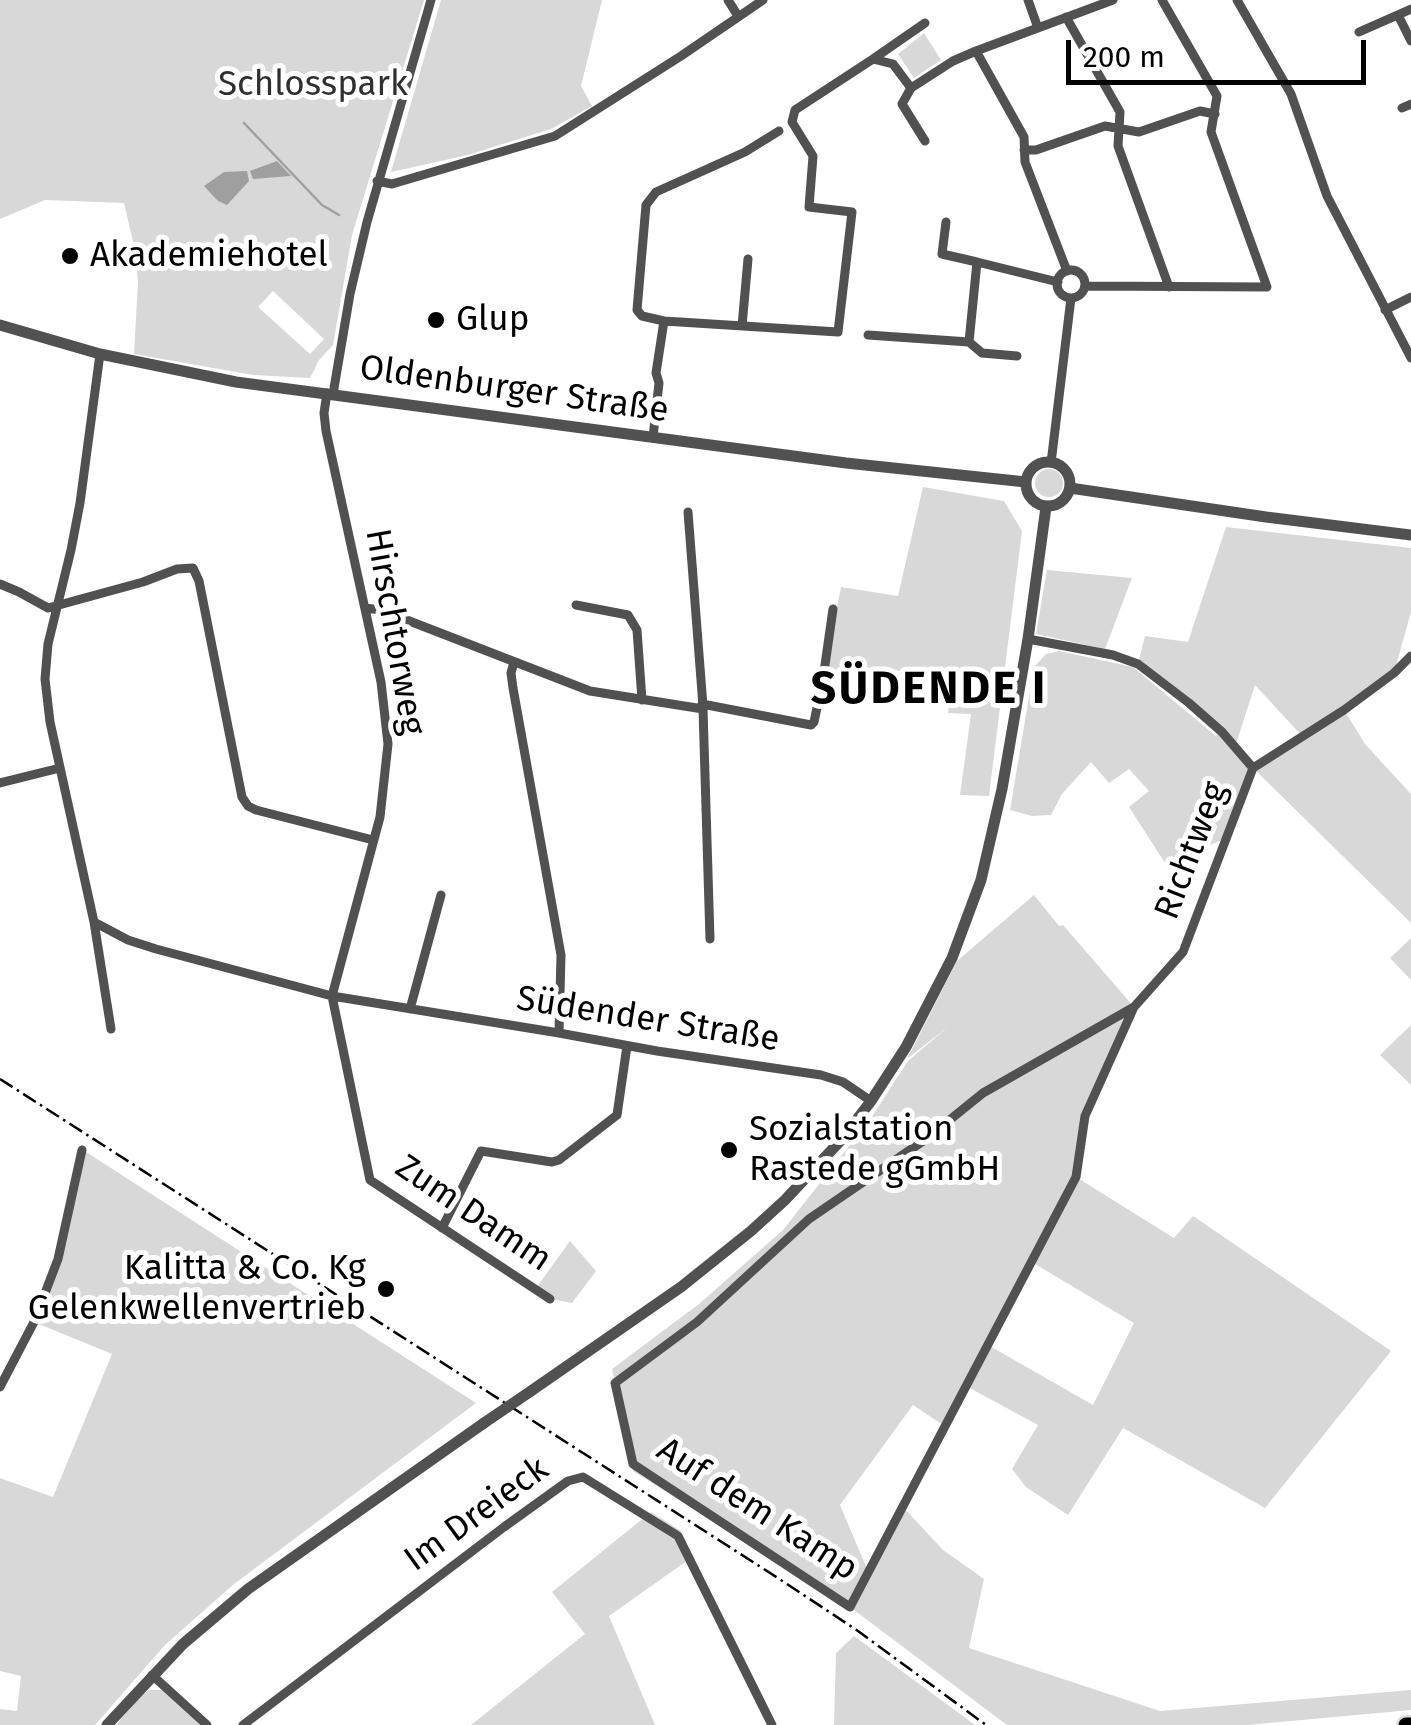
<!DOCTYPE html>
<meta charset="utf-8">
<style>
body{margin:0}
#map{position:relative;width:1411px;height:1725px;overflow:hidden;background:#fff;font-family:"Fira Sans",sans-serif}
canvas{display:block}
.scale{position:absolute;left:1066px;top:40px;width:300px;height:45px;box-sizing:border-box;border:5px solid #000;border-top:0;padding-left:12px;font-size:30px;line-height:35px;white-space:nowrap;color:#000;-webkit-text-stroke:8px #fff;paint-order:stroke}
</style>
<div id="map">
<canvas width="1411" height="1725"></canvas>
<div class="scale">200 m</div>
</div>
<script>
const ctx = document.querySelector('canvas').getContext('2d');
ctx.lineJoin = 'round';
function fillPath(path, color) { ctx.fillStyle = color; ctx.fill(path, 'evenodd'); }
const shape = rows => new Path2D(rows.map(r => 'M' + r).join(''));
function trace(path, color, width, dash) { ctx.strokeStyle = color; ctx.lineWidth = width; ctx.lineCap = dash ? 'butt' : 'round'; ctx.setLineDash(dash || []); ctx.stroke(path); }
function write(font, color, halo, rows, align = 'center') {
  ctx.font = font + ' "Fira Sans",sans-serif'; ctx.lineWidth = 10; ctx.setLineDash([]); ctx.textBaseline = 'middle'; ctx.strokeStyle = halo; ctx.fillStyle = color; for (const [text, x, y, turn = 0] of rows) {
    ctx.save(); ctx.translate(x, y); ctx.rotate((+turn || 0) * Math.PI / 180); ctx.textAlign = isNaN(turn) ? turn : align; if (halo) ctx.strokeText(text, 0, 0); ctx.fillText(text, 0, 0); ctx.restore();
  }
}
fillPath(shape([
 [0,0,424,0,352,235,333,345,319,360,310,378,253,375,134,354,138,282,135,250,124,203,45,200,0,219],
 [273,291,324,339,310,354,258,307],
 [441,0,602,0,581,86,592,106,551,129,468,155,391,172],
 [924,33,941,60,914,78,898,54],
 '1035 483a14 14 0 1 1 28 0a14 14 0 1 1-28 0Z',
 [923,487,1004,501,1022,531,989,796,960,795,971,714,948,713,951,684,912,679,912,673,894,670,890,684,868,680,866,688,823,679,841,587,898,596],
 [1226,527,1411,548,1411,612,1394,673,1344,710,1365,744,1411,794,1411,923,1254,769,1227,838,1165,863,1129,807,1149,791,1129,769,1109,783,1091,762,1062,794,1051,815,1032,816,1010,810,1034,667,1046,654,1059,651,1133,667,1216,736,1221,732,1138,664,1145,636,1188,642],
 [1255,685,1302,736,1253,768,1235,747],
 [1047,570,1132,578,1105,649,1036,634],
 [1034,895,1059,926,1063,925,1134,1007,1085,1116,1076,1177,1174,1238,1193,1216,1391,1351,1265,1508,1123,1428,1068,1515,1026,1487,1012,1469,1038,1425,966,1386,988,1345,1093,1405,1134,1323,1035,1264,1066,1194,1028,1260,943,1425,913,1405,840,1505,868,1571,904,1508,943,1550,984,1579,969,1648,1160,1711,1411,1690,1411,1710,1247,1725,1007,1725,850,1607,633,1471,612,1369,699,1304,783,1230,871,1118,908,1061,949,1026,907,1059,957,961],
 [1411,938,1411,980,1390,958],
 [1411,1025,1411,1085,1380,1055],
 [83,1150,476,1403,234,1584,165,1645,95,1725,0,1725,0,1709,17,1711,21,1676,0,1671,0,1478,53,1497,112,1354,34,1322,43,1298],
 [570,1241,596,1271,572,1303,550,1299,536,1288],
 [651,1512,681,1531,678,1537,688,1560,609,1616,655,1725,471,1725,585,1634,552,1592],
 [854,1636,975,1725,834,1725,836,1653],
 [150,1690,162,1690,200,1725,116,1725,140,1696]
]), '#d8d8d8');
fillPath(shape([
 [277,161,291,176,253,179,250,171],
 [247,171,249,181,227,205,218,201,204,186,224,172]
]), '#9f9f9f');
trace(shape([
 [244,123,322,205,339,215]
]), '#9f9f9f', 2.5);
const motorway = shape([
 [1406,1725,1411,1725]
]);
trace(motorway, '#dbdbdb', 20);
trace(shape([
 [728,0,738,16],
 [1028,0,1038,28],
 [1237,0,1291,94,1327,196,1411,358],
 [1398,15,1411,41],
 [1066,17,1120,112,1118,146,1169,287],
 [1359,32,1411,9],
 [873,59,925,23],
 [911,88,902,104,925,141],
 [1402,108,1411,104],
 [779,131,745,152,656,192,646,205,637,310,642,316,664,321,838,332,852,212,809,207,813,156,792,122,795,110,873,59,893,64,911,88,953,61,976,51],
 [1024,150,1036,150,1105,126,1139,132,1200,111,1215,114],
 [377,181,392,184,555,136,681,56,763,0],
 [946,222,942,254,977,262],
 '1057 284a14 14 0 1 1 28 0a14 14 0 1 1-28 0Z',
 [1067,271,1025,162,1024,137,976,51,1113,0],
 [1085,286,1267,287,1211,132,1217,96,1162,0],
 [1385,310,1411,297],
 [742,326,748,259],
 [868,335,969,342],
 [100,354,80,503,71,550,48,644,45,679,50,722,94,922,128,940,156,949,332,996,559,1033,657,1051,821,1075,843,1082,871,1101],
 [1017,356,982,353,969,342,977,262,1058,282],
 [327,393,324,413,326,431,381,682,388,744,380,817,332,996,370,1180,550,1299],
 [333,394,350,294,367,222,431,0],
 [653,437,659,383,656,373,664,321],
 [1051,463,1071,298],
 [688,512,703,706],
 [0,584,19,592,48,608,143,582,177,569,193,568,199,581,242,797,248,806,256,810,373,840],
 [576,605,628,615,637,630,642,700],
 [365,608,381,610,590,691,703,709,710,939],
 [1028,639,1113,655,1138,664,1189,703,1222,732,1253,768],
 [514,662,511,673,513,688,561,955,559,1033],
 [702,704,811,725,814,722,823,679,833,609],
 [0,783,60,768],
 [94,922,111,1029],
 [1134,1007,983,1093,926,1139,809,1219,697,1322,615,1383,633,1464,850,1607,1076,1177,1085,1116,1134,1007,1183,952,1253,768,1344,710,1394,673,1411,656],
 [410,1009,441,895],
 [442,1228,481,1151,552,1162,559,1160,617,1115,627,1046],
 [0,1387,34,1322,58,1259,82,1150],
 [152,1675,207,1725],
 [243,1725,504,1527,568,1481,583,1477,678,1536,772,1725]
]), '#515151', 9);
trace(shape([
 [0,325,100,354,236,382,846,463,1026,482],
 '1026 484a22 22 0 1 1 44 0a22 22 0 1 1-44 0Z',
 [1070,488,1266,517,1411,535],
 [531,1391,681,1287,751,1231,785,1200,842,1139,871,1101,906,1047,952,958,981,880,1002,789,1028,639,1046,507],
 [107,1725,183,1644,248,1589,484,1423]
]), '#515151', 11);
trace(motorway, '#000', 15);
trace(shape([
 [0,1079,781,1580,858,1631,986,1725]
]), '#000', 2.5, [15, 5, 2.5, 5]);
trace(shape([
 [484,1423,531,1391]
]), '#515151', 11);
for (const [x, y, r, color] of [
 [70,256,10,"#000"],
 [436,320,10,"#000"],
 [729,1150,10,"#000"],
 [386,1289,10,"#000"]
]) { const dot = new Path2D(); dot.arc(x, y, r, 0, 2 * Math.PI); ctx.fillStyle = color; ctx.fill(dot); trace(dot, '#fff', 4); }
write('35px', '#2f2f2f', '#fff', [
 ["Schlosspark",313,85]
]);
write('35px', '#000', '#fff', [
 ["Akademiehotel",90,256],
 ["Glup",456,320],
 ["Sozialstation",749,1130],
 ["Rastede gGmbH",749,1170],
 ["Kalitta & Co. Kg",366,1269,"right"],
 ["Gelenkwellenvertrieb",366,1309,"right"]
], 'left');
write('35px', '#000', '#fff', [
 ["Oldenburger Straße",514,390,8],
 ["Hirschtorweg",394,632,80],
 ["Richtweg",1192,851,-69],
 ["Südender Straße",648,1020,9],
 ["Zum Damm",473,1214,34],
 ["Auf dem Kamp",757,1510,33],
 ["Im Dreieck",477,1515,-36]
]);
ctx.letterSpacing = '2.5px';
write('bold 45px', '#000', '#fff', [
 ["SÜDENDE I",929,690]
]);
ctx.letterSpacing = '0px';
</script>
